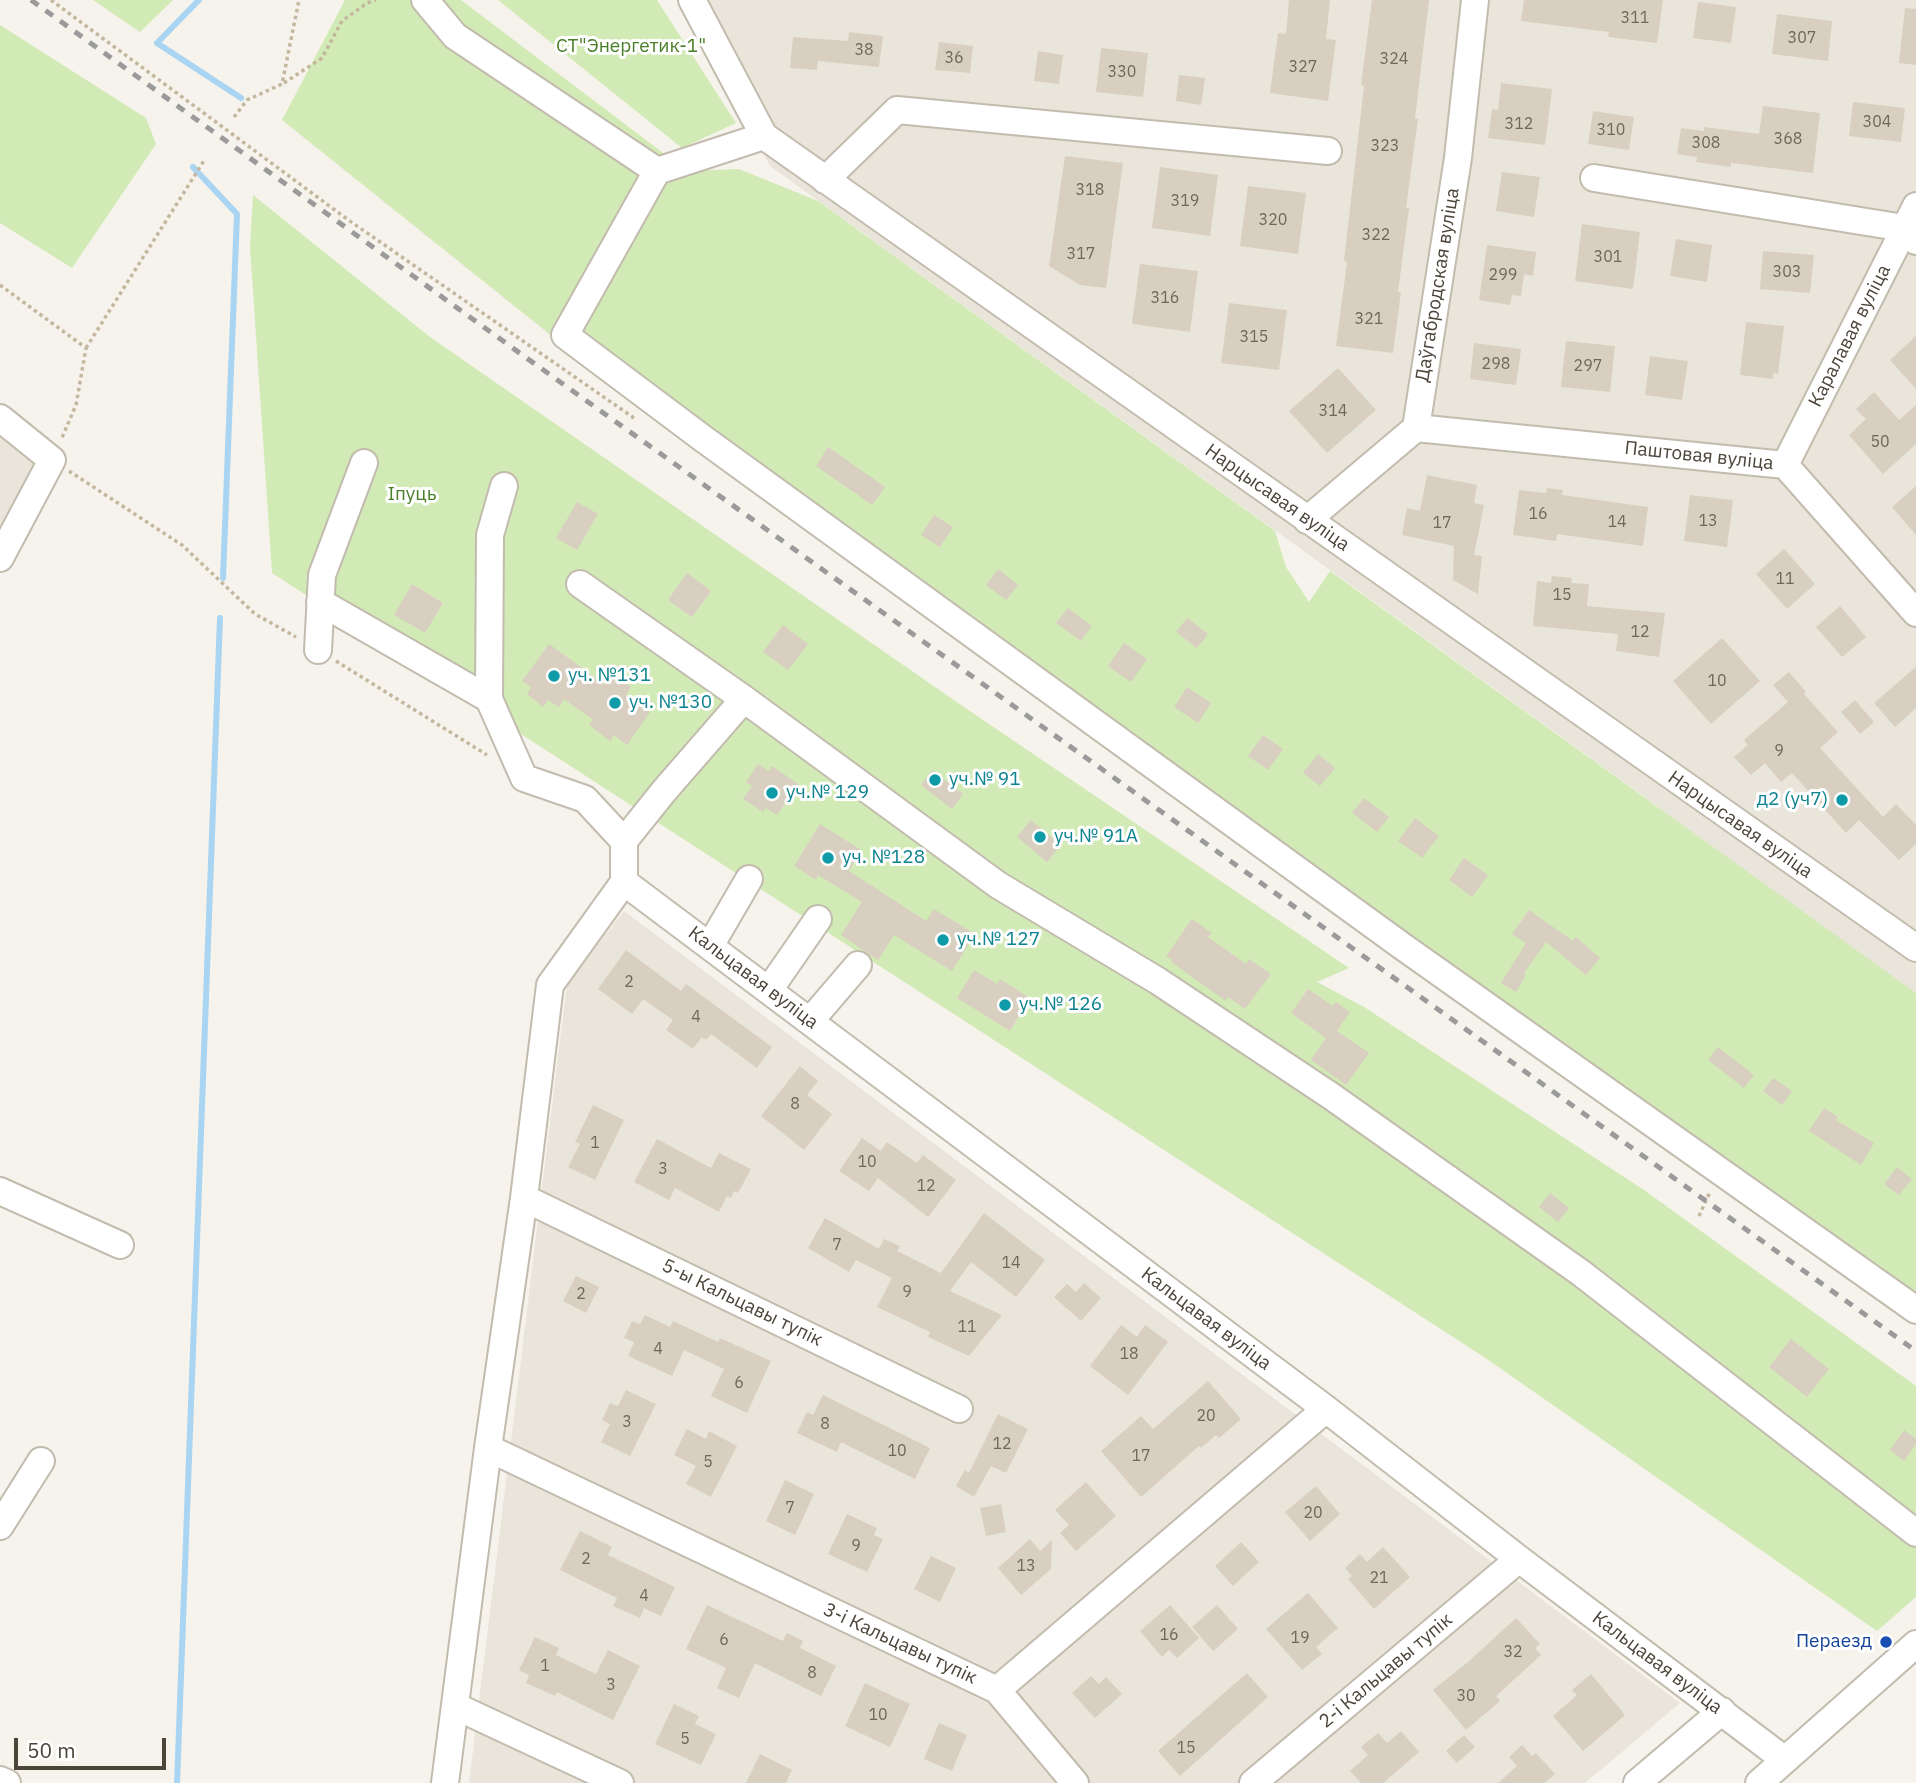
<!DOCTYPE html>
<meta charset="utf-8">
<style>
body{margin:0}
#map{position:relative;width:1916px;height:1783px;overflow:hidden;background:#f6f3ec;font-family:"IBM Plex Sans",sans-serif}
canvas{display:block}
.scale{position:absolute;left:14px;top:1738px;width:152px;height:32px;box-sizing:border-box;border:4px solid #4b4439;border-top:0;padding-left:9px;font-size:21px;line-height:24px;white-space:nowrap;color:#4b4439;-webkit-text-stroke:5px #fff;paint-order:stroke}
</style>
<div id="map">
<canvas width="1916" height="1783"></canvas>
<div class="scale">50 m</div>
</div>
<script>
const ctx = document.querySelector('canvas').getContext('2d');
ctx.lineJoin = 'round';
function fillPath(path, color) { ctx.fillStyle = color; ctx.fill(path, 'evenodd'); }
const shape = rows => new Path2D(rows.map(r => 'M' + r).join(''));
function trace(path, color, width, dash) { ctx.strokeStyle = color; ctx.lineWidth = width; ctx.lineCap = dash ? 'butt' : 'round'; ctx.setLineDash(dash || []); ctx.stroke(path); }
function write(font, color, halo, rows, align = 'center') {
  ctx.font = font + ' "IBM Plex Sans",sans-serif'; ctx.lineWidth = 6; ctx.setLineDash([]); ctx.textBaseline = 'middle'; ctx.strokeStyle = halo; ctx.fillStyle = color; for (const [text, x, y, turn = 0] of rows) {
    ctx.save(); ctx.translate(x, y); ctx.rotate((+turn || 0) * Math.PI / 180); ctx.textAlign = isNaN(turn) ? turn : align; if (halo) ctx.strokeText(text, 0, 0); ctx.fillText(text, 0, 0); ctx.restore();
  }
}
fillPath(shape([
 [680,0,1916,0,1916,999,1657,806,770,166],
 [0,427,38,455,0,529],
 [624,911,1680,1703,1585,1783,469,1783,567,984]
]), '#eae5da');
fillPath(shape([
 [93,0,173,0,140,32],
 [345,0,461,0,687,171,739,169,818,201,1275,531,1286,567,1309,602,1330,571,1916,993,1916,1324,838,552,553,337,282,120],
 [498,0,657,0,736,123,682,148],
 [0,25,146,118,156,144,72,268,0,223],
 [253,195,430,337,961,705,1349,968,1317,982,1364,1007,1644,1190,1916,1386,1916,1597,1877,1631,1484,1357,272,573,250,247]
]), '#d2eab5');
trace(shape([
 [199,0,157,43,241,98],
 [193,167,237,214,223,578],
 [177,1783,220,618]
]), '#a9d4f2', 6);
fillPath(shape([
 [1289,0,1330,0,1326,39,1336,40,1328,101,1270,93,1278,33,1286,34],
 [1372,0,1429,0,1415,119,1418,119,1406,208,1409,208,1398,292,1401,292,1393,353,1336,346,1347,262,1344,261,1364,86,1361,85],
 [1524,0,1663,0,1657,43,1608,37,1609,32,1521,21],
 [1698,2,1736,7,1731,43,1693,38],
 [1905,8,1916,9,1916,65,1899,63],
 [1777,14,1832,21,1828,61,1772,54],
 [849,32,883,36,879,67,818,61,817,70,790,68,793,37,848,41],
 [939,42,973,46,970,73,935,70],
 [1101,48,1148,53,1143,97,1096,92],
 [1038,51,1063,55,1059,84,1034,81],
 [1179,75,1205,78,1201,105,1176,101],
 [1501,83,1552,89,1545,145,1488,138,1492,109,1498,110],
 [1853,102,1905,108,1901,142,1849,136],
 [1763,106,1820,113,1813,173,1731,163,1731,167,1696,162,1697,157,1677,154,1681,128,1704,131,1704,127,1759,134],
 [1593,111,1634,117,1629,150,1588,144],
 [1065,156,1123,163,1106,288,1080,285,1049,266],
 [1160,167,1218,175,1210,236,1152,228],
 [1502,172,1540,177,1534,217,1496,211],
 [1248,186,1306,193,1298,254,1240,246],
 [1582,224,1640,232,1633,289,1575,281],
 [1676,239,1712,245,1707,282,1670,276],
 [1487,245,1536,252,1533,276,1524,274,1521,296,1512,295,1510,305,1479,300],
 [1763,251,1814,255,1810,293,1760,289],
 [1140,264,1198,271,1190,332,1132,324],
 [1229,303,1287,310,1279,370,1221,363],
 [1746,322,1784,326,1778,374,1773,373,1773,379,1740,375],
 [1916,336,1916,389,1890,360],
 [1566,341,1615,346,1610,392,1561,387],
 [1474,343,1521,349,1516,385,1470,379],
 [1650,356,1688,361,1682,400,1645,395],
 [1338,368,1376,410,1327,453,1289,411],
 [1874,392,1899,420,1916,405,1916,444,1883,474,1849,435,1866,419,1856,409],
 [828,447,885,487,872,505,816,466],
 [1427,475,1477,485,1474,503,1484,505,1474,555,1482,556,1478,594,1453,580,1454,546,1402,535,1407,508,1420,511],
 [1916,486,1916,535,1892,507],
 [1547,488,1563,490,1562,495,1648,507,1643,546,1557,534,1556,541,1513,535,1519,490,1546,493],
 [1690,495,1733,500,1727,547,1684,541],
 [577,502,598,514,577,550,556,538],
 [934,515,953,527,940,547,921,535],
 [1784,549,1815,584,1787,609,1756,574],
 [998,569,1018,585,1006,600,986,585],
 [687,573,711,591,692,617,668,600],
 [1552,576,1572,578,1571,583,1589,584,1587,606,1665,613,1659,657,1616,651,1618,634,1533,626,1537,581,1551,583],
 [412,584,443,603,425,633,394,615],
 [1840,606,1866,637,1842,657,1816,627],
 [1068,608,1092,626,1081,641,1056,623],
 [1187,618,1208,634,1197,648,1176,632],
 [783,625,808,644,788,670,763,652],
 [1722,638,1760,681,1711,724,1673,681],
 [1124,643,1147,659,1131,682,1108,666],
 [549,644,604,684,612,674,631,687,626,695,650,712,627,745,614,735,610,741,589,725,593,720,564,699,559,707,548,700,543,707,527,694,531,687,522,681],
 [1916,667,1916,708,1895,727,1874,703],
 [1789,672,1806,692,1804,694,1838,732,1820,748,1883,817,1896,804,1916,825,1916,844,1899,860,1859,820,1846,833,1792,773,1781,782,1765,763,1751,775,1734,757,1748,745,1744,740,1788,702,1773,685],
 [1187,687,1211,703,1198,723,1174,707],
 [1855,700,1874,722,1860,734,1841,712],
 [1263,735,1283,749,1268,770,1248,756],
 [1318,754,1335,768,1320,786,1303,773],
 [758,764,769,771,772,766,801,786,790,803,787,801,777,815,766,808,763,812,743,799,752,786,746,782],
 [932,770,963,794,952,809,921,785],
 [1364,798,1389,817,1377,832,1352,813],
 [1415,818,1439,836,1422,858,1398,841],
 [1031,820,1061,845,1047,862,1017,837],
 [820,824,861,850,849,871,926,921,934,909,975,934,952,971,894,935,878,960,841,935,862,902,818,875,816,880,794,866],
 [1464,858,1488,875,1472,897,1449,880],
 [1529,910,1573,941,1576,937,1600,958,1586,975,1546,942,1524,973,1526,975,1516,992,1501,983,1526,943,1512,934],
 [1192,919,1212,933,1208,937,1246,964,1249,959,1271,974,1245,1009,1228,997,1226,1001,1171,962,1172,960,1166,956],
 [626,950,681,991,686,984,772,1047,757,1068,711,1034,706,1040,702,1037,693,1049,666,1030,673,1020,643,999,632,1014,598,989],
 [974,970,997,984,1000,979,1030,998,1010,1031,957,998],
 [1308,989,1333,1006,1336,1002,1350,1012,1337,1031,1369,1053,1346,1085,1311,1060,1326,1038,1291,1013],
 [1718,1047,1754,1075,1744,1088,1708,1060],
 [800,1066,818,1081,807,1095,832,1114,804,1150,761,1116],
 [1773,1078,1792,1091,1782,1105,1763,1091],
 [593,1105,624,1120,595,1180,568,1167,580,1144,575,1142],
 [1824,1108,1838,1117,1836,1120,1874,1143,1861,1165,1809,1131],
 [862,1138,881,1151,887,1142,917,1163,923,1155,956,1180,928,1217,878,1178,869,1191,839,1171],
 [657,1139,711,1168,719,1153,751,1169,738,1193,734,1191,731,1198,727,1196,719,1212,675,1188,669,1200,634,1182],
 [1897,1167,1912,1179,1899,1195,1884,1184],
 [1550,1193,1569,1208,1558,1222,1539,1207],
 [984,1213,1045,1260,1016,1297,971,1262,950,1291,1002,1315,969,1356,928,1337,930,1332,877,1307,892,1278,856,1260,849,1272,808,1248,825,1218,879,1249,884,1239,900,1246,897,1251,941,1273],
 [576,1276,599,1287,586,1313,563,1301],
 [1084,1283,1101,1298,1081,1321,1054,1297,1067,1284,1076,1292],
 [645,1315,670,1327,673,1321,718,1342,720,1338,771,1361,747,1413,711,1396,724,1369,684,1350,672,1376,628,1356,634,1342,624,1338,632,1321,640,1324],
 [1121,1325,1137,1337,1145,1325,1168,1342,1128,1395,1090,1366],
 [1791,1339,1829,1369,1807,1397,1769,1367],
 [1208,1381,1241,1419,1219,1438,1216,1435,1201,1448,1199,1446,1141,1497,1101,1451,1141,1416,1153,1429],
 [626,1390,656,1404,630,1456,601,1442,610,1424,602,1420,610,1403,618,1406],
 [823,1395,930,1448,915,1479,841,1442,837,1452,797,1433,807,1412,813,1415],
 [998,1414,1028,1429,1006,1473,991,1466,974,1497,956,1486,965,1470,969,1473],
 [687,1429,706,1439,709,1431,737,1446,711,1497,686,1484,696,1466,674,1455],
 [1904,1430,1916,1439,1916,1444,1904,1461,1890,1450],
 [785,1480,814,1494,795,1535,766,1521],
 [1086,1482,1116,1516,1076,1551,1060,1533,1069,1525,1055,1510],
 [1316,1486,1340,1514,1310,1541,1285,1512],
 [1001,1504,1006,1532,986,1536,980,1508],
 [847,1514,877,1528,874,1535,883,1539,867,1572,828,1554],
 [580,1531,612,1547,608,1555,675,1587,661,1616,644,1608,640,1618,613,1606,617,1598,560,1570],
 [1030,1539,1040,1551,1052,1540,1051,1569,1021,1595,998,1568],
 [1241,1542,1259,1562,1233,1586,1215,1566],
 [1383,1547,1410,1577,1374,1609,1348,1579,1352,1576,1345,1568,1360,1554,1367,1562],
 [931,1556,956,1568,940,1602,914,1589],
 [1308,1593,1338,1628,1316,1647,1322,1654,1302,1670,1266,1629],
 [707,1605,783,1641,787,1633,803,1641,800,1648,836,1666,821,1696,755,1663,739,1698,717,1688,726,1668,686,1649],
 [1170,1605,1199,1638,1177,1658,1169,1650,1162,1657,1140,1631],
 [1217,1605,1238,1629,1213,1651,1192,1627],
 [1516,1618,1540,1644,1535,1648,1541,1655,1496,1696,1500,1701,1466,1730,1433,1690,1468,1662],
 [535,1637,559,1648,556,1655,596,1674,608,1650,640,1666,613,1720,557,1692,555,1696,526,1683,529,1675,519,1670],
 [1247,1673,1268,1697,1180,1776,1158,1751],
 [1591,1674,1625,1715,1583,1751,1553,1716,1577,1695,1572,1690],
 [1091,1676,1099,1684,1106,1677,1122,1694,1095,1718,1072,1693],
 [865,1683,910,1704,890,1747,845,1726],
 [674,1704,699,1716,695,1724,716,1734,701,1765,655,1744],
 [939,1723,967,1735,952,1771,924,1759],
 [1401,1731,1419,1752,1383,1783,1361,1783,1350,1771,1368,1755,1361,1747,1378,1733,1387,1743],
 [1464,1735,1475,1747,1457,1763,1446,1751],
 [1522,1745,1532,1756,1536,1753,1555,1774,1544,1783,1498,1783,1517,1766,1509,1757],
 [760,1754,792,1770,786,1783,746,1783]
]), '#d8cfc1');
const minor = shape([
 [425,0,455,36,657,171,764,136],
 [692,0,764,136,1916,948],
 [657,171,565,335,705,440,1402,946,1916,1310],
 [1594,178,1904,228,1916,241],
 [825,180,897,110,1328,151],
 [0,418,52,460,0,558],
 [1416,428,1785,465,1916,613],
 [1785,465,1916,206],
 [1307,520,1416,428,1458,158,1475,0],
 [580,584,744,699,998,885,1158,981,1331,1096,1581,1273,1916,1533],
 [320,602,489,699],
 [318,650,322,575,364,463],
 [624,841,664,791,744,699],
 [624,882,1326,1409,1519,1559,1785,1760],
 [710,946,749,879],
 [769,990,818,919],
 [810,1021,858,965],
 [0,1191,120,1245],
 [524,1198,959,1409],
 [488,1448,997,1690,1326,1409],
 [0,1526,41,1461],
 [997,1690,1075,1783],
 [455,1706,620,1783],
 [0,1780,7,1783],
 [445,1783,488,1448,524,1198,550,985,624,882,624,841,585,799,524,778,489,699,490,535,504,486],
 [1253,1783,1519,1559],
 [1637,1783,1722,1711],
 [1759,1783,1916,1644]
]);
trace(minor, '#c2bbae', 30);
trace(shape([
 [51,0,347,219,634,418],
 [284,83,322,58,342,21,367,3,376,0],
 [234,117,247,100,282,84,299,0],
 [0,285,86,348,76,405,61,440],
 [86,348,205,159],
 [69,471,182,545,255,614,296,637],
 [336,661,487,755],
 [1699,1216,1710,1192]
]), '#c4b79f', 3.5, [3.5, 3.5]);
trace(minor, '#fff', 26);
trace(shape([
 [31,0,521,354,1916,1351]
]), '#9a9a9a', 5, [9, 9]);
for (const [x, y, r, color] of [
 [554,676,7,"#0f9aa8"],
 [615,703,7,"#0f9aa8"],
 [935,780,7,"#0f9aa8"],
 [772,793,7,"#0f9aa8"],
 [1842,800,7,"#0f9aa8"],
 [1040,837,7,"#0f9aa8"],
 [828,858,7,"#0f9aa8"],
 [943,940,7,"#0f9aa8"],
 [1005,1005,7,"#0f9aa8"],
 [1886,1642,7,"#1a4fb4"]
]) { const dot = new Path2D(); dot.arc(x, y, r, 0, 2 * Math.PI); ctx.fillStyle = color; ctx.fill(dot); trace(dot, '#fff', 2.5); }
write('16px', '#6e675b', null, [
 ["311",1635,18],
 ["307",1802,38],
 ["38",864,50],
 ["36",954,58],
 ["324",1394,59],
 ["327",1303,67],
 ["330",1122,72],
 ["304",1877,122],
 ["312",1519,124],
 ["310",1611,130],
 ["368",1788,139],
 ["308",1706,143],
 ["323",1385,146],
 ["318",1090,190],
 ["319",1185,201],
 ["320",1273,220],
 ["322",1376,235],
 ["317",1081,254],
 ["301",1608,257],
 ["303",1787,272],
 ["299",1503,275],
 ["316",1165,298],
 ["321",1369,319],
 ["315",1254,337],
 ["298",1496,364],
 ["297",1588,366],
 ["314",1333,411],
 ["50",1880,442],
 ["16",1538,514],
 ["13",1708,521],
 ["14",1617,522],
 ["17",1442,523],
 ["11",1785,579],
 ["15",1562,595],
 ["12",1640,632],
 ["10",1717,681],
 ["9",1779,751],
 ["2",629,982],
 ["4",696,1017],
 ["8",795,1104],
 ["1",595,1143],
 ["10",867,1162],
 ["3",663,1169],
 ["12",926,1186],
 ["7",837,1245],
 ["14",1011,1263],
 ["9",907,1292],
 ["2",581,1294],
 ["11",967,1327],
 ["4",658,1349],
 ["18",1129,1354],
 ["6",739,1383],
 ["20",1206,1416],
 ["3",627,1422],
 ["8",825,1424],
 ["12",1002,1444],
 ["10",897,1451],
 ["17",1141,1456],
 ["5",708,1462],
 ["7",790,1508],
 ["20",1313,1513],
 ["9",856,1546],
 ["2",586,1559],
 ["13",1026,1566],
 ["21",1379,1578],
 ["4",644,1596],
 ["16",1169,1635],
 ["19",1300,1638],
 ["6",724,1640],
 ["32",1513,1652],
 ["1",545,1666],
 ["8",812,1673],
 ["3",611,1685],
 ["30",1466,1696],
 ["10",878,1715],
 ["5",685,1739],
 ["15",1186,1748]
]);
write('19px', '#4a7f2a', '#fff', [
 ["СТ\"Энергетик-1\"",631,47],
 ["Іпуць",412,495]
]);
write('19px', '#4b4439', '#fff', [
 ["Даўгабродская вуліца",1438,285,-81],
 ["Каралавая вуліца",1850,336,-63],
 ["Паштовая вуліца",1699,456,6],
 ["Нарцысавая вуліца",1277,498,35],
 ["Нарцысавая вуліца",1740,825,35],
 ["Кальцавая вуліца",753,978,37],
 ["5-ы Кальцавы тупік",742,1303,26],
 ["Кальцавая вуліца",1206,1319,37],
 ["3-і Кальцавы тупік",900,1644,25],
 ["Кальцавая вуліца",1657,1663,37],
 ["2-і Кальцавы тупік",1386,1671,-40]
]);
write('19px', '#0d838f', '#fff', [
 ["уч. №131",568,676],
 ["уч. №130",629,703],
 ["уч.№ 91",949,780],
 ["уч.№ 129",786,793],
 ["д2 (уч7)",1828,800,"right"],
 ["уч.№ 91А",1054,837],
 ["уч. №128",842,858],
 ["уч.№ 127",957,940],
 ["уч.№ 126",1019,1005]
], 'left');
write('19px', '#164399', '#fff', [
 ["Пераезд",1872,1642]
], 'right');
</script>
